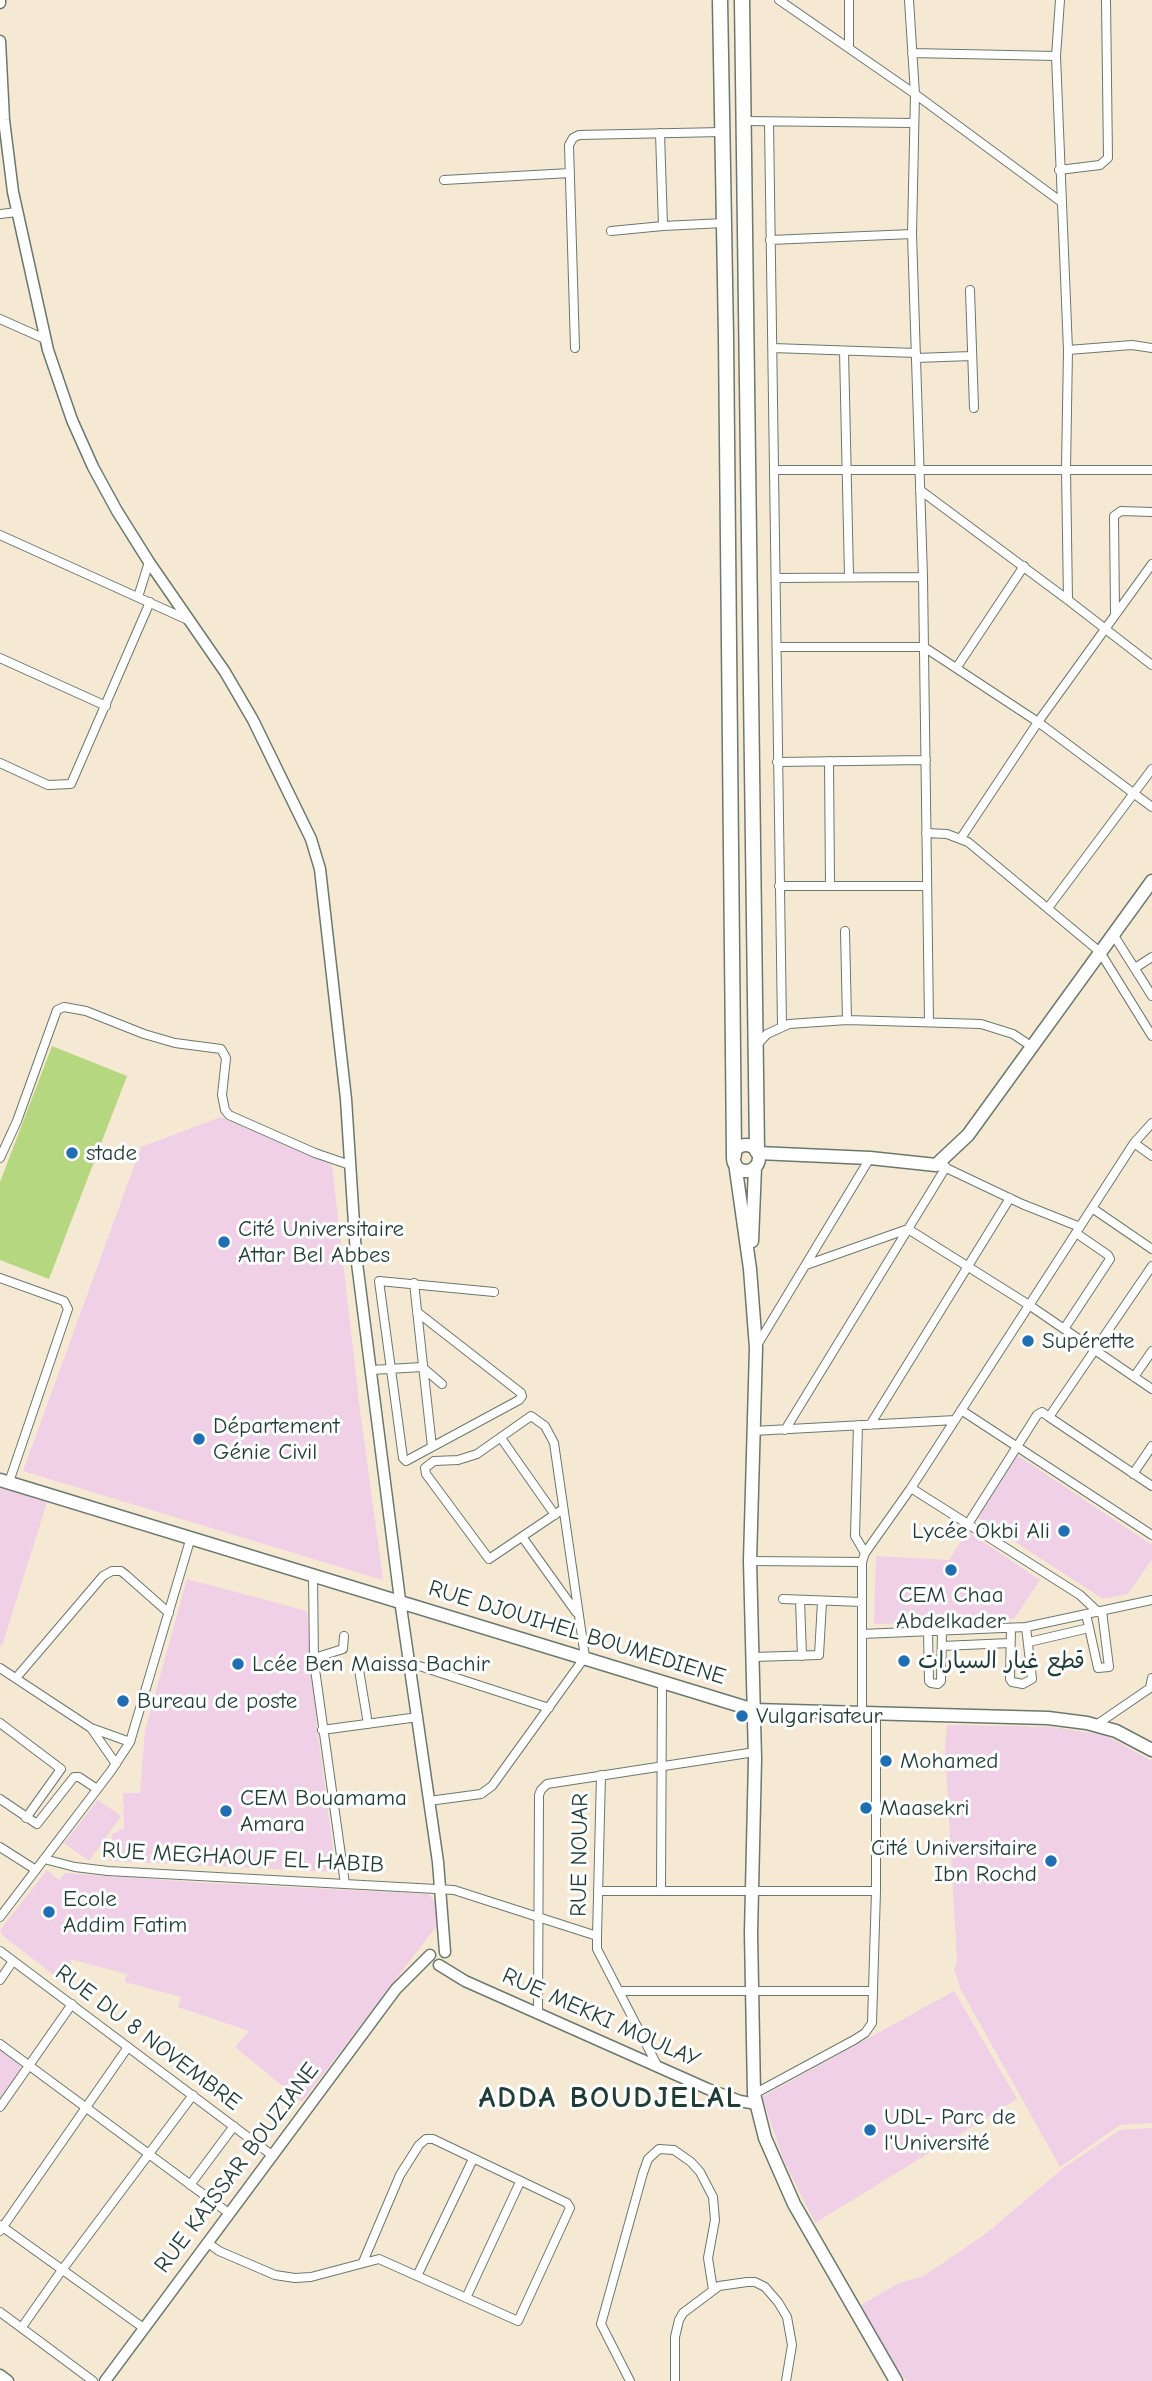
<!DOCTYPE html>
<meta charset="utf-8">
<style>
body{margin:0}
canvas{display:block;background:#f6e9d4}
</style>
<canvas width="1152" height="2381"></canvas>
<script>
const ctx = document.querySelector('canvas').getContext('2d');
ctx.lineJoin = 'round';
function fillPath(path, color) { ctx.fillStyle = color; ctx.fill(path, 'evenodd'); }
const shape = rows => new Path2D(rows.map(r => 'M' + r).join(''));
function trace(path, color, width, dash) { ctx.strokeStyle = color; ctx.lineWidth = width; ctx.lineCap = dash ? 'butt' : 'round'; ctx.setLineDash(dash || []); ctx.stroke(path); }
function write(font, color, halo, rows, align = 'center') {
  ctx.font = font + ' "Comic Neue","Playpen Sans Arabic",sans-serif'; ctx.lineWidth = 6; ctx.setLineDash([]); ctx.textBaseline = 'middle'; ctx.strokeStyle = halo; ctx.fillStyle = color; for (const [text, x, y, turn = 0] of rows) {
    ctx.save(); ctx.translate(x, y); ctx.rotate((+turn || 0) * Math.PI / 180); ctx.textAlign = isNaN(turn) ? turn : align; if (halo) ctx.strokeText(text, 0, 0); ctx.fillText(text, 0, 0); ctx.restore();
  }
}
fillPath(shape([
 [221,1117,332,1165,359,1402,383,1580,23,1471,141,1147],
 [1017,1455,1152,1545,1152,1559,1128,1594,1103,1599,977,1517],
 [0,1487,47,1502,2,1646,0,1645],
 [967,1531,1040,1580,1014,1619,874,1624,876,1556,949,1560],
 [187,1579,307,1611,317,1727,336,1872,110,1861,112,1834,124,1828,123,1793,140,1793,145,1730],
 [947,1725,1052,1727,1105,1735,1152,1761,1152,2123,1120,2125,1060,2167,960,1988,954,1969,957,1961,945,1750],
 [98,1800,121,1816,89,1861,64,1843],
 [47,1870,59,1880,65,1873,208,1883,429,1894,440,1910,441,1920,302,2102,235,2047,249,2031,178,2007,181,1997,125,1982,127,1974,69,1959,72,1963,59,1979,2,1935,0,1930],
 [954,1991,1017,2099,815,2223,784,2161,762,2097],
 [0,2049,19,2062,20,2070,0,2098],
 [1152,2128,1152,2381,907,2381,896,2369,859,2306,899,2283,924,2276,988,2232,1062,2169,1120,2130]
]), '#efd0e6');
fillPath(shape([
 [52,1046,127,1076,49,1279,0,1260,0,1182]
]), '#b5d77f');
const minor = shape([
 [779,0,915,94,1060,201],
 [909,0,915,94,912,234,923,577,929,1022],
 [849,47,849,0],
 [912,53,1056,56,1068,350,1066,469,1068,600],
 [1056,56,1060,0],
 [745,121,914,123],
 [769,122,782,1026],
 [660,133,663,226,724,223],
 [1059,170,1100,165,1108,158,1106,0],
 [444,180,570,173],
 [0,214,17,212],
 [611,231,663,226],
 [770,240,912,234],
 [970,290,974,408],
 [0,319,45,339],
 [575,348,569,145,573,138,579,135,722,132],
 [773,348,916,353],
 [1068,350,1132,345,1152,348],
 [844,351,849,576],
 [916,358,971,356],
 [775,470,1152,470],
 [920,490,1068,600,1152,665],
 [0,535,188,620],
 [776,578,923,577],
 [138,597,149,562],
 [1115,613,1114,516,1121,511,1152,512],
 [777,647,924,647,1038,722,1152,807],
 [0,658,106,706],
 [957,667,1024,566],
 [829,761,830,886],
 [777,762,926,760],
 [0,763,48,785,71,784,150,602],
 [926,833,947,834,968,842,1100,952,1152,1036],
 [961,838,1038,722,1152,564],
 [779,886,927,886],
 [1048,908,1152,769],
 [845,931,847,1020],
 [1113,934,1152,996],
 [1135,968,1152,957],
 [756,1046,767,1034,789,1024,847,1020,981,1024,1013,1034,1031,1046],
 [1134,1143,1152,1156],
 [0,1158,17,1121,57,1010,64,1007,86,1011,144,1034,175,1043,221,1049,226,1058,222,1095,225,1110,229,1115,315,1153,350,1165],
 [942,1166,1022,1204,1080,1227],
 [1092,1208,1152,1249],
 [806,1265,908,1229,1029,1305,1152,1389],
 [1152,1266,1049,1417,1152,1486],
 [0,1278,64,1301,68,1309,9,1482],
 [414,1283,432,1447],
 [417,1312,521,1393,522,1396,519,1400,406,1461,403,1458,379,1281,494,1292],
 [1064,1329,1110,1259,1108,1255,1076,1233],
 [756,1347,870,1158],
 [371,1370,422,1367,442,1384],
 [1134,1377,1152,1351],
 [961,1410,1152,1535],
 [858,1425,855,1536,865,1553],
 [870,1425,1010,1198],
 [785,1430,946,1167],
 [753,1431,955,1420],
 [501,1438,555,1515],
 [1133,1474,1152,1446],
 [911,1488,1080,1595,1098,1612],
 [968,1524,1037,1415,1042,1412,1049,1417],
 [523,1538,576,1612],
 [750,1561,862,1562],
 [313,1574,314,1662,345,1884],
 [783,1599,862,1602],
 [800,1600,802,1656],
 [1086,1614,1098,1668,1109,1667,1102,1611],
 [1011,1628,1010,1679,1012,1682,1023,1684,1032,1679,1026,1627],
 [928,1631,929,1681,931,1683,938,1684,941,1681,942,1631],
 [862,1634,1026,1627,1152,1600],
 [1029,1642,1089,1628],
 [942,1646,1010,1643],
 [753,1657,819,1655,822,1602],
 [314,1658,343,1649,344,1636],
 [410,1663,549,1708],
 [358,1664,368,1724],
 [0,1668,91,1728],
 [16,1678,103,1576,112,1571,121,1571,126,1575,169,1613],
 [862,1712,862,1562,865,1553,911,1488,1134,1143,1152,1123],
 [0,1723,61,1769,26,1818],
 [1096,1725,1150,1688,1152,1678],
 [322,1730,418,1717],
 [116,1764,91,1728,130,1742],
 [0,1799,37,1824,74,1777,79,1777,97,1789],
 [429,1801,481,1794,492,1786,585,1657,554,1443,545,1426,531,1416,477,1454,458,1460,434,1461,425,1468,426,1474,489,1559,563,1509],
 [0,1847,36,1870],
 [44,1859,75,1867,108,1871,454,1890,597,1936,597,1949,658,2067],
 [598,1891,876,1891],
 [661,1891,662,1681],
 [0,1917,111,1771,130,1742,191,1537],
 [597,1936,601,1775],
 [0,1951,273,2156],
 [0,1980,13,1961],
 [619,1991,872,1991],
 [538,2014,539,1795,541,1790,547,1784,755,1752],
 [0,2044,230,2214],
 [754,2094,854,2040,865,2033,872,2023,876,1891,876,1713],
 [0,2107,72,2004],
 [190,2185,234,2126],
 [0,2225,145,2329],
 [0,2231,128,2047],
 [208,2243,219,2251,275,2275,295,2278,311,2277,379,2259,518,2321,570,2208,567,2203,433,2139,426,2139,419,2145,400,2175,363,2262],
 [417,2276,473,2159],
 [466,2298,520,2182],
 [0,2312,93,2381],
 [22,2327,62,2270,193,2095],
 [630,2381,601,2324,643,2173,648,2159,659,2149,674,2150,691,2162,700,2172,713,2197,715,2220,708,2258,713,2290],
 [675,2381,675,2337,679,2320,683,2313,719,2286,747,2282,755,2282,765,2287,778,2302,787,2317,792,2345,786,2381]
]);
const tertiary = shape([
 [0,3,0,0],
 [0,41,4,120,13,192,48,350,72,420,93,467,117,511,149,562,225,672,253,720,311,839,320,869,346,1099,356,1255,400,1600,438,1862,445,1952],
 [439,1965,465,1981,708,2089,740,2101,756,2104],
 [0,2375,8,2381],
 [105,2381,396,1989,430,1955]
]);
const secondary = shape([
 [758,1153,870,1158,936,1165,968,1135,1152,881],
 [0,1480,754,1710,1048,1718,1087,1723,1116,1731,1152,1750]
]);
const primary = shape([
 '733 1158a13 13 0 1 1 26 0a13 13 0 1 1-26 0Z',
 [735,1163,750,1269,756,1348,750,1561,755,1759,751,1933,754,2094,765,2138,794,2204,896,2381],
 [752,1241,755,1167]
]);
const trunk = shape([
 [720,0,726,337,734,1155],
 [742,0,757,1151]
]);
trace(minor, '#6a796c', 10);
trace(tertiary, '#6a796c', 13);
trace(secondary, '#6a796c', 15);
trace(primary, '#6a796c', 15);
trace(trunk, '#6a796c', 17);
trace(minor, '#fff', 8);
trace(tertiary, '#fff', 10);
trace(secondary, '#fff', 12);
trace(primary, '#fff', 12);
trace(trunk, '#fff', 14);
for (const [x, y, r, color] of [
 [72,1153,7,"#1f6fb2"],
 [224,1242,7,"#1f6fb2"],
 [1028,1341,7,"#1f6fb2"],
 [199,1439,7,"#1f6fb2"],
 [1064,1531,7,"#1f6fb2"],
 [951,1570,7,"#1f6fb2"],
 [904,1661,7,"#1f6fb2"],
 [238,1664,7,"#1f6fb2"],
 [123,1701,7,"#1f6fb2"],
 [742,1716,7,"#1f6fb2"],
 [886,1761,7,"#1f6fb2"],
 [866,1808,7,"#1f6fb2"],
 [226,1811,7,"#1f6fb2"],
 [1051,1861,7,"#1f6fb2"],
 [49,1912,7,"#1f6fb2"],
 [870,2130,7,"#1f6fb2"]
]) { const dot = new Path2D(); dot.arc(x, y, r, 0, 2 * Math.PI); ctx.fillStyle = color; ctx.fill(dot); trace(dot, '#fff', 2.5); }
write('23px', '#1f3d34', '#fff', [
 ["stade",86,1153],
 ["Cité Universitaire",238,1229],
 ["Attar Bel Abbes",238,1255],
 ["Supérette",1042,1341],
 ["Département",213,1426],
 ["Génie Civil",213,1452],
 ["Lycée Okbi Ali",1050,1531,"right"],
 ["CEM Chaa",951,1595,"center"],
 ["Abdelkader",951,1621,"center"],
 ["قطع غيار السيارات",918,1661],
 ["Lcée Ben Maissa Bachir",252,1664],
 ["Bureau de poste",137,1701],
 ["Vulgarisateur",756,1716],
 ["Mohamed",900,1761],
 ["CEM Bouamama",240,1798],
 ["Amara",240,1824],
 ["Maasekri",880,1808],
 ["Cité Universitaire",1037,1848,"right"],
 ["Ibn Rochd",1037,1874,"right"],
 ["Ecole",63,1899],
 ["Addim Fatim",63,1925],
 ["UDL- Parc de",884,2117],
 ["l'Université",884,2143]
], 'left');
write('23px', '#1f3d34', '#fff', [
 ["RUE DJOUIHEL BOUMEDIENE",577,1633,17],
 ["RUE NOUAR",580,1855,-89],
 ["RUE MEGHAOUF EL HABIB",243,1858,3],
 ["RUE MEKKI MOULAY",601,2018,24],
 ["RUE DU 8 NOVEMBRE",148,2038,37],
 ["RUE KAISSAR BOUZIANE",237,2168,-53]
]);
ctx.letterSpacing = '2px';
write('bold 30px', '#1f3d34', '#fff', [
 ["ADDA BOUDJELAL",611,2099]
]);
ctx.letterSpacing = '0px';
</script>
